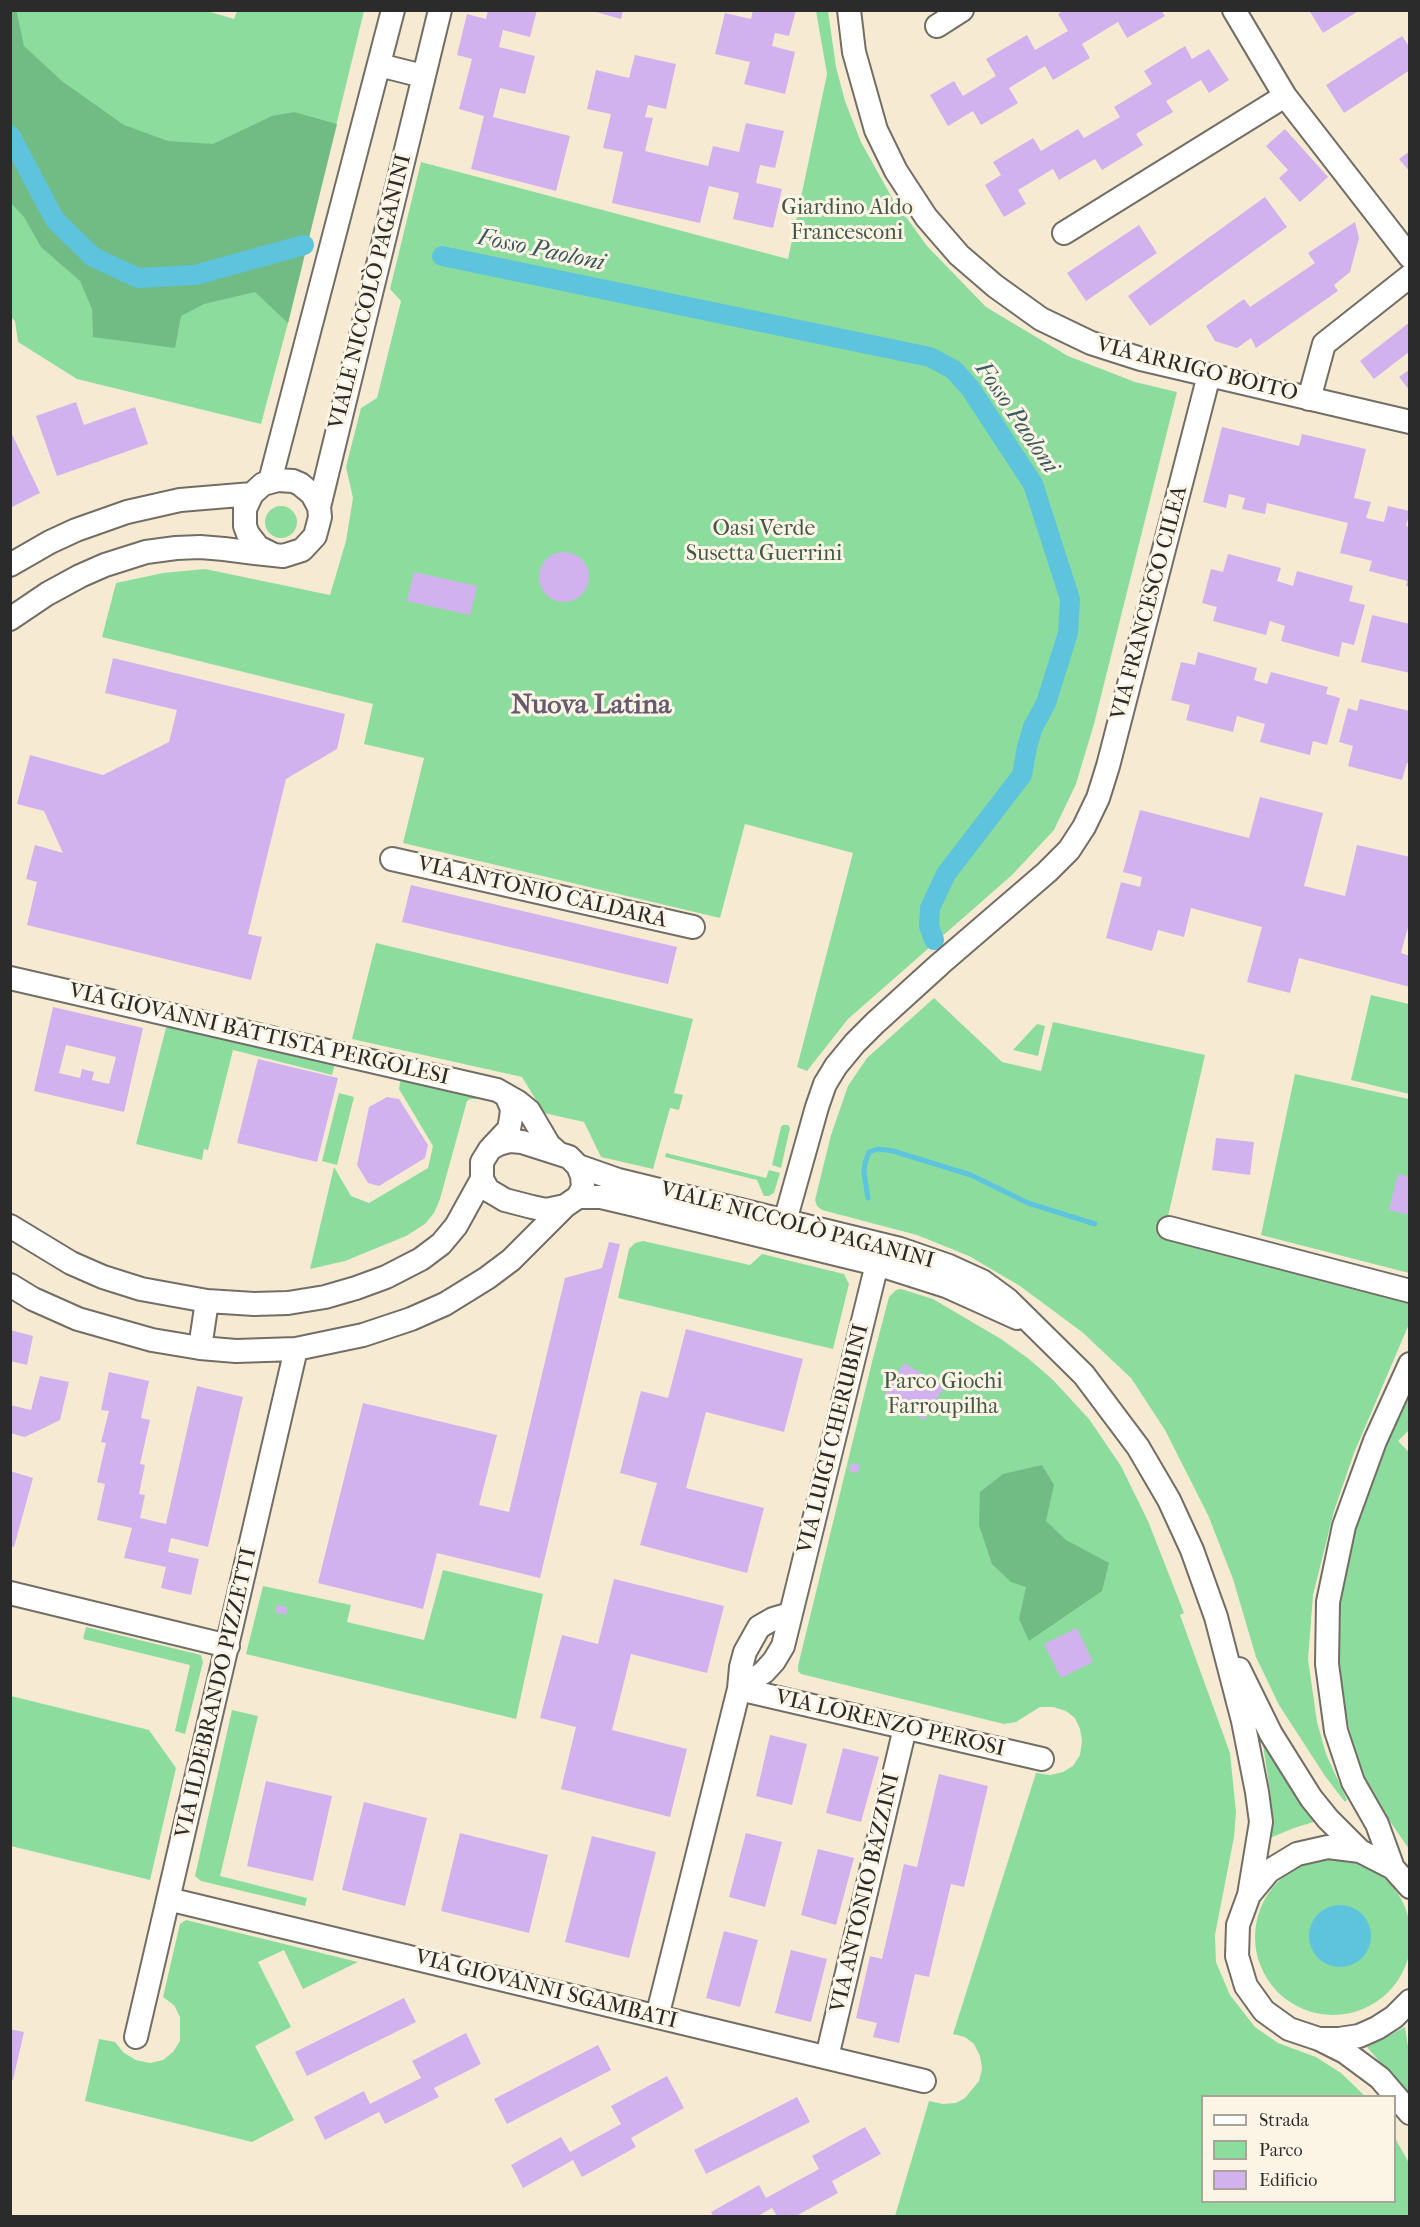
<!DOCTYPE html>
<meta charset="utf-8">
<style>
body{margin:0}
#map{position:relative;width:1420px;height:2227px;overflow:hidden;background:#f7ead3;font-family:"IM FELL French Canon",serif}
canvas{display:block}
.frame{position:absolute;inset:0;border:12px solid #2b2b2b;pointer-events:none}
.legend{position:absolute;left:1201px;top:2095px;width:195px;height:108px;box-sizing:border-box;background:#fcf5e5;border:2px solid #a8a49b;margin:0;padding:8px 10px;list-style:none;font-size:18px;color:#2b2b2b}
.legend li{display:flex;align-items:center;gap:12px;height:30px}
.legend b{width:30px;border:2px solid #a8a49b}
</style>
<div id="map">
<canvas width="1420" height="2227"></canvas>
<div class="frame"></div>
<ul class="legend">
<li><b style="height:8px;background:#fff"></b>Strada</li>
<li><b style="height:16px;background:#8cdd9d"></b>Parco</li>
<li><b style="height:16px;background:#d2b2ee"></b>Edificio</li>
</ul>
</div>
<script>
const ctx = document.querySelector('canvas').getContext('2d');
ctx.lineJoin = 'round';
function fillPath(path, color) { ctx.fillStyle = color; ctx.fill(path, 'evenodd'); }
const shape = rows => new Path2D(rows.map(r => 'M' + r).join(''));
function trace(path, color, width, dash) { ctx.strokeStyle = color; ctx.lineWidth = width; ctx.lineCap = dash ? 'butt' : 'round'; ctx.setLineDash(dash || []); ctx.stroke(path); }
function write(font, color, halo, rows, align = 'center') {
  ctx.font = font + ' "IM FELL French Canon",serif'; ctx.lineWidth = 6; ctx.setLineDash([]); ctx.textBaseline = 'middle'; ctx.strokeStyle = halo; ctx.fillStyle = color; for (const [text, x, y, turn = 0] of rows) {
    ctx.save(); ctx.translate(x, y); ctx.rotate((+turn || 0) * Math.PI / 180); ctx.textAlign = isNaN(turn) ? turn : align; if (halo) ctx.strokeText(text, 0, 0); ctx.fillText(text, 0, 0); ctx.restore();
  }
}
fillPath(shape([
 [204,10,234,19,237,11,364,11,288,323,261,424,77,379,18,342,15,321,10,316,10,11],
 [816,11,828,11,836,67,845,101,861,142,891,196,927,246,986,307,1068,356,1135,382,1177,392,1094,724,1076,784,1054,830,1012,875,848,1019,807,1071,797,1067,853,853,745,824,720,918,403,843,424,758,364,744,373,704,102,637,116,583,163,573,205,569,330,595,346,541,353,498,346,467,361,408,377,398,401,301,390,289,421,162,788,259,827,74],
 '265 522a16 16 0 1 1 32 0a16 16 0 1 1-32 0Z',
 [376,943,693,1019,674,1093,683,1095,679,1110,670,1108,653,1169,601,1157,584,1122,544,1113,522,1077,352,1039],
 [1371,995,1409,1004,1409,1094,1351,1080],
 [934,998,1002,1062,1041,1071,1053,1022,1205,1055,1163,1238,1265,1265,1409,1299,1409,1324,1354,1453,1334,1511,1313,1595,1308,1659,1317,1722,1326,1754,1347,1800,1345,1802,1325,1776,1279,1705,1256,1657,1233,1579,1208,1515,1165,1430,1131,1378,1082,1332,1020,1286,969,1256,917,1235,822,1210,817,1206,815,1200,831,1135,848,1086,867,1058],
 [167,1024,335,1063,332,1075,233,1050,208,1150,204,1149,202,1160,136,1144],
 [1037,1024,1045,1026,1038,1056,1013,1050],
 [1295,1074,1409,1099,1409,1273,1261,1235],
 [401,1078,479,1097,480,1099,470,1099,467,1101,440,1199,434,1213,425,1224,406,1236,345,1261,310,1269,334,1167,351,1196,369,1203,428,1168,433,1146,399,1089],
 [339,1093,354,1097,337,1165,322,1161],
 [783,1125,788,1125,790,1128,781,1168,772,1165,781,1127],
 [666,1153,766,1178,769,1170,780,1173,774,1193,769,1196,764,1196,757,1180,665,1157],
 [643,1241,750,1265,762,1254,844,1274,849,1284,833,1349,618,1298,629,1249,635,1243],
 [901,1289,933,1299,1001,1339,1029,1359,1053,1380,1089,1419,1121,1466,1148,1521,1184,1613,1180,1615,1230,1753,1236,1812,1234,1837,1215,1935,1216,1962,1230,1995,1255,2027,1278,2043,1316,2057,1341,2073,1365,2096,1202,2096,1202,2202,1394,2202,1395,2138,1409,2163,1409,2216,895,2216,929,2101,943,2104,956,2103,965,2098,979,2081,982,2069,980,2056,974,2044,965,2037,953,2034,1036,1773,1050,1775,1063,1772,1073,1766,1080,1755,1082,1741,1080,1729,1075,1718,1066,1711,1053,1707,1040,1707,1016,1722,1004,1724,801,1674,798,1671,798,1666,873,1358,889,1297,896,1290],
 [1409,1388,1409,1430,1398,1441,1410,1453,1409,1849,1374,1798,1353,1749,1341,1685,1336,1614,1358,1515,1389,1429],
 [443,1570,543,1594,516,1719,246,1654,263,1586,351,1605,347,1622,424,1640],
 [86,1627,201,1655,203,1662,185,1734,175,1731,190,1665,83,1639],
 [11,1696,149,1730,176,1768,150,1880,11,1846],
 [232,1710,258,1716,220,1876,307,1898,305,1906,201,1881,195,1876],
 [1261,1731,1317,1821,1294,1828,1270,1838,1270,1792],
 '1255 1937a78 78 0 1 1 156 0a78 78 0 1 1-156 0Z',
 [186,1920,358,1962,303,1989,284,1950,258,1962,291,2027,255,2046,294,2120,252,2142,85,2101,99,2039,115,2042,124,2053,136,2060,150,2063,163,2060,173,2052,180,2041,180,2017,174,2005,163,1997,180,1924],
 [1405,2027,1409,2053,1409,2096,1367,2047]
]), '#8cdd9d');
fillPath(shape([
 [10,11,16,11,17,13,24,46,63,82,124,125,168,141,213,144,272,116,294,112,337,124,288,323,255,292,204,304,181,316,175,348,93,337,92,309,80,281,41,247,24,217,11,203],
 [1042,1465,1054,1485,1046,1521,1066,1540,1109,1563,1102,1591,1029,1641,1019,1619,1026,1587,1011,1582,992,1564,979,1525,980,1492,1003,1474]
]), '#71bc84');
fillPath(shape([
 '1309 1936a31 31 0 1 1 62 0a31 31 0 1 1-62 0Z'
]), '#5ec3dc');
trace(shape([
 [868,1198,864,1173,865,1163,869,1152,878,1149,893,1151,971,1175,1028,1203,1095,1224]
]), '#5ec3dc', 5);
trace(shape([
 [10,135,55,220,93,257,138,278,195,275,304,245],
 [442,256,930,357,954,370,970,388,1033,484,1070,599,1068,633,1046,703,1033,727,1027,747,1022,775,946,874,930,908,929,926,934,940]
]), '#5ec3dc', 20);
fillPath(shape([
 [488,10,537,10,530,37,503,30,499,47,535,56,525,94,500,88,493,117,570,136,556,191,471,169,484,116,459,109,472,59,457,55,467,14,486,19],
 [589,10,623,10,621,19],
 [753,10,796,10,789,36,775,33,772,46,795,52,785,94,744,84,750,62,715,54,725,13,751,19],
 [1064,10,1161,10,1165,16,1127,38,1118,22,1082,44,1090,58,1053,80,1045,66,1009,88,1018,103,981,125,973,111,948,126,930,95,954,81,963,96,996,76,986,59,1027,35,1035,50,1068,31,1058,14],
 [1309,10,1360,10,1323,33],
 [1402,36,1410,48,1410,70,1344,113,1326,85],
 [1185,46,1192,59,1209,49,1229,80,1209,93,1201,80,1166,101,1173,112,1136,134,1143,145,1102,170,1095,159,1059,180,1053,169,1018,190,1026,204,1004,217,985,185,1001,175,993,162,1033,138,1041,151,1078,129,1084,138,1120,117,1114,107,1152,84,1144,71],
 [635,55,676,64,666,109,648,105,645,117,653,118,645,151,708,166,713,146,739,152,746,123,784,131,775,168,760,165,756,183,782,189,773,228,733,219,739,193,709,186,700,223,612,203,623,152,603,148,611,114,587,109,596,70,629,78],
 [1285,129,1328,177,1300,202,1279,178,1288,170,1266,146],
 [1410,151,1410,172,1399,159],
 [1265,197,1287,227,1150,326,1128,296],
 [1355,222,1359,238,1350,272,1334,285,1338,291,1256,348,1251,338,1237,348,1215,341,1206,326,1244,299,1250,307,1315,263,1308,253],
 [1139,225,1157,253,1086,301,1067,273],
 [1410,322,1410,351,1374,379,1360,361],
 [1410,369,1410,391,1399,377],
 [76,402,84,425,135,407,148,444,57,476,36,416],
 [1222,427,1299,446,1302,434,1366,449,1354,498,1371,502,1366,518,1384,522,1388,506,1410,511,1406,526,1410,527,1410,587,1406,586,1407,581,1369,571,1372,561,1340,553,1348,523,1267,503,1265,514,1242,509,1245,498,1229,494,1226,508,1203,502],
 [10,430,40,493,10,508],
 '539 577a25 25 0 1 1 50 0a25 25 0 1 1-50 0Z',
 [1228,554,1281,568,1277,581,1293,586,1297,571,1353,586,1349,601,1365,605,1354,645,1342,642,1339,657,1281,641,1285,626,1270,621,1266,635,1213,621,1217,607,1202,603,1211,569,1223,572],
 [414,572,477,586,470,615,407,601],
 [1372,615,1410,624,1410,673,1361,662],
 [1198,652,1257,668,1254,680,1267,684,1271,672,1328,687,1326,694,1340,698,1327,745,1313,741,1310,755,1260,742,1265,724,1237,716,1233,732,1186,720,1190,705,1171,700,1181,662,1195,665],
 [113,658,345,714,337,749,286,779,248,934,262,937,251,980,27,925,37,882,26,879,35,845,63,853,44,811,17,804,30,755,103,775,169,742,177,710,105,693],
 [1360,699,1410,711,1410,763,1407,763,1402,780,1348,766,1353,746,1339,742,1348,708,1357,711],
 [1260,797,1323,813,1304,886,1345,896,1357,845,1410,857,1410,920,1401,953,1410,956,1410,987,1299,958,1290,993,1247,982,1262,927,1191,908,1184,937,1158,930,1152,951,1106,938,1121,882,1140,887,1142,877,1123,872,1140,810,1249,838],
 [411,885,677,947,668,984,402,922],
 [53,1007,143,1028,124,1112,34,1091],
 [66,1045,116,1057,109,1084,92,1080,94,1072,82,1069,80,1078,59,1073],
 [258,1059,338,1078,317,1162,237,1143],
 [387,1097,399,1099,428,1145,425,1158,379,1186,368,1183,357,1165,369,1107],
 [1216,1138,1254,1142,1250,1175,1212,1170],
 [1398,1174,1410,1177,1410,1215,1389,1210],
 [609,1242,620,1244,540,1578,437,1553,423,1609,318,1583,363,1403,497,1435,479,1505,509,1512,565,1278,602,1268],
 [686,1329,803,1359,784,1432,706,1412,686,1488,764,1508,747,1573,640,1545,657,1483,620,1473,641,1391,668,1398],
 [10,1330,33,1336,27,1365,10,1361],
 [904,1363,944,1387,924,1420,884,1396],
 [109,1372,149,1381,141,1418,150,1420,140,1464,145,1465,139,1494,145,1495,140,1518,166,1524,197,1386,243,1397,208,1547,171,1538,168,1552,199,1559,191,1595,161,1588,166,1567,124,1558,132,1528,97,1520,105,1484,97,1482,106,1443,101,1442,109,1411,101,1410],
 [40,1376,69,1382,60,1420,25,1437,10,1433,10,1405,31,1410],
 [851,1463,860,1465,858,1473,849,1471],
 [10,1471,33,1478,14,1547,10,1546],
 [614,1579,724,1606,707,1673,631,1654,612,1730,687,1749,670,1817,561,1789,576,1727,540,1718,562,1635,598,1644],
 [277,1605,287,1607,286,1615,275,1612],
 [1077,1628,1093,1662,1061,1678,1044,1644],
 [770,1735,807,1744,792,1805,756,1796],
 [843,1748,879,1757,861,1822,826,1813],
 [939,1774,988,1786,964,1887,951,1884,929,1977,915,1974,899,2043,873,2037,877,2023,856,2018,870,1956,882,1959,904,1864,917,1867],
 [266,1781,332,1796,313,1881,247,1866],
 [364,1802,427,1818,405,1906,342,1890],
 [460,1833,548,1855,529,1933,441,1911],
 [746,1833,782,1842,765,1907,729,1897],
 [592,1836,656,1852,629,1958,565,1942],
 [818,1849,854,1858,836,1925,801,1915],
 [724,1931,758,1940,740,2007,706,1998],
 [791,1950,827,1959,811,2022,775,2013],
 [404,1998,416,2022,307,2076,295,2052],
 [10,2029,24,2032,13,2080,10,2080],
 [466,2033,481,2064,434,2088,439,2097,385,2124,379,2112,325,2140,314,2117,364,2091,370,2104,421,2078,412,2061],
 [598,2045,611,2070,507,2124,494,2099],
 [667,2076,684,2108,631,2138,636,2147,582,2177,573,2160,523,2188,511,2165,561,2137,570,2152,621,2124,611,2106],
 [797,2097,810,2122,706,2174,694,2150],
 [865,2127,881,2154,832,2181,838,2193,796,2216,777,2216,772,2208,758,2216,713,2216,711,2212,759,2185,766,2198,819,2169,812,2156]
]), '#d2b2ee');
const minor = shape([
 [849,10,854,52,876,130,896,171,926,217,959,255,995,286,1041,319,1091,343,1141,359,1410,422],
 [1234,10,1285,96,1410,257],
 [937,26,962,10],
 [379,65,423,76],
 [1064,233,1285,96],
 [1309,399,1324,344,1410,276],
 [270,481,393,10],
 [319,507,440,10],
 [10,565,50,542,76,530,127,512,180,500,252,494],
 [10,619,47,594,80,576,105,565,146,552,176,548,200,547,224,549,255,553,274,555,283,556,302,550,315,536,320,517,319,507,312,494,300,484,293,481,278,480,263,484,252,494,245,509,245,526,248,534,258,547,274,555],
 [392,859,693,927],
 [10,978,497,1090,518,1102,529,1111,549,1145,558,1153],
 [492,1147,509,1129,511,1118,512,1109,506,1095],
 [578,1166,618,1180,900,1249,949,1266,982,1281,1008,1300,1084,1375,1138,1447,1169,1500,1192,1550,1216,1617,1243,1721,1257,1792,1261,1822,1249,1895],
 [578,1197,601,1197,635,1205,877,1264,946,1286,1017,1318],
 [785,1221,817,1107,825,1084,836,1066,855,1043,875,1023,940,964,1047,872,1069,850,1084,827,1098,798,1108,766,1209,375],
 [10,1226,71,1263,103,1277,141,1289,207,1301,254,1304,288,1303,325,1297,356,1288,386,1277,421,1259,441,1244,456,1226,482,1179],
 [1169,1228,1410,1291],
 [10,1285,33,1299,78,1319,152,1340,200,1348,236,1351,296,1349,363,1335,411,1319,445,1304,487,1278,511,1260,565,1206,578,1197,583,1187,582,1176,578,1166,569,1157,522,1142,510,1141,499,1144,490,1149,482,1162,482,1179,488,1190,505,1200,532,1207,546,1210,565,1206],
 [200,1348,207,1301],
 [10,1593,228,1646],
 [1239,1669,1271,1734,1311,1798,1328,1819,1360,1851],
 [739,1689,764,1672,774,1661,783,1646,877,1264],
 [739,1689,1042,1759],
 [1393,1868,1377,1824,1353,1782,1336,1731,1327,1664,1328,1602,1344,1526,1375,1441,1410,1364],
 [1410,1887,1393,1868,1360,1851,1328,1847,1297,1854,1269,1871,1249,1895,1238,1925,1237,1956,1246,1986,1264,2011,1289,2029,1319,2039,1345,2052,1380,2078,1410,2113],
 [168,1899,924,2081],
 [657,2017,739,1689,741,1667,745,1652,759,1627,773,1619,790,1614],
 [136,2037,296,1349],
 [1321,2039,1339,2039,1359,2036,1377,2028,1394,2017,1410,2001],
 [827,2057,905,1728]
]);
trace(minor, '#726e66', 26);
trace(minor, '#fff', 22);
write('22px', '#435848', '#fcf5e5', [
 ["Giardino Aldo",847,209],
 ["Francesconi",847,234],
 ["Oasi Verde",764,530],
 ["Susetta Guerrini",764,555],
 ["Parco Giochi",943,1383],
 ["Farroupilha",943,1408]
]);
write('22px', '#2b2b2b', '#fcf5e5', [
 ["VIALE NICCOLÒ PAGANINI",371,292,-76],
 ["VIA ARRIGO BOITO",1197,370,14],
 ["VIA FRANCESCO CILEA",1150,603,-75],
 ["VIA ANTONIO CALDARA",542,893,13],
 ["VIA GIOVANNI BATTISTA PERGOLESI",259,1035,13],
 ["VIALE NICCOLÒ PAGANINI",797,1226,15],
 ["VIA LUIGI CHERUBINI",834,1439,-76],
 ["VIA ILDEBRANDO PIZZETTI",217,1693,-77],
 ["VIA LORENZO PEROSI",890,1724,13],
 ["VIA ANTONIO BAZZINI",866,1893,-77],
 ["VIA GIOVANNI SGAMBATI",546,1990,14]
]);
write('italic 24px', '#3a5960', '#fcf5e5', [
 ["Fosso Paoloni",541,251,12],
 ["Fosso Paoloni",1016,418,56]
]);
write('bold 28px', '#655a6f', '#fcf5e5', [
 ["Nuova Latina",591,706]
]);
</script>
